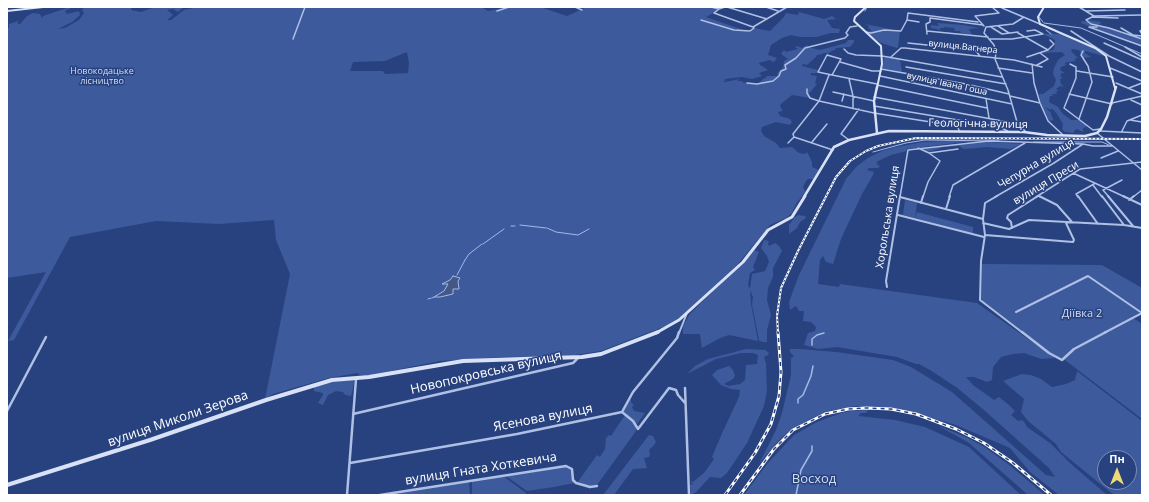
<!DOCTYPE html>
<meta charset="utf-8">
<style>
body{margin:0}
#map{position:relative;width:1149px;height:502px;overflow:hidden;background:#28427f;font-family:"Open Sans",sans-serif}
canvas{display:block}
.frame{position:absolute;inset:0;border:8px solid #fff;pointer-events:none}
.north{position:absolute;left:1097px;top:450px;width:40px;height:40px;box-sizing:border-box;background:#28427f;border:1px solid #7e8eb2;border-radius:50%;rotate:0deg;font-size:11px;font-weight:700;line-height:16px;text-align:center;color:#fff}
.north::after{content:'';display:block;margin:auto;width:14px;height:18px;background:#edda75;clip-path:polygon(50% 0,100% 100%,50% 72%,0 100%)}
</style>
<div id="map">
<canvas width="1149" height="502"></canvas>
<div class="frame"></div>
<div class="north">Пн</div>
</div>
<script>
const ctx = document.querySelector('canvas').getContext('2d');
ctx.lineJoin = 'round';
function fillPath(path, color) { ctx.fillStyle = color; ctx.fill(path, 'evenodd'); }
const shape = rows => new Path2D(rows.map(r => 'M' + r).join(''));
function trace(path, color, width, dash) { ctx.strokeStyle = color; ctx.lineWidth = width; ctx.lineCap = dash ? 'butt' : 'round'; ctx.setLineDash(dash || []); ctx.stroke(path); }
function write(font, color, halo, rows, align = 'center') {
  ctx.font = font + ' "Open Sans",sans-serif'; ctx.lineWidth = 3; ctx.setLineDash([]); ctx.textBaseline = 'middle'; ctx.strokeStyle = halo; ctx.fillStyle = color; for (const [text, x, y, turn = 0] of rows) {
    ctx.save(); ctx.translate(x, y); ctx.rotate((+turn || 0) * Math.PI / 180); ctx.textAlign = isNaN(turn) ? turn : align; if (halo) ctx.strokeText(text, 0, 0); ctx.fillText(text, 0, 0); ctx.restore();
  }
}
fillPath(shape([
 [70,7,73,7,65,11,67,14,79,11,80,15,72,22,58,29,65,28,79,20,84,13,82,10,84,7,132,7,131,10,141,12,155,7,173,7,173,9,174,7,184,7,178,12,173,9,167,10,173,15,167,20,171,20,184,10,198,7,481,7,488,11,508,7,540,7,567,16,587,7,724,7,706,17,749,32,754,28,770,31,784,17,786,13,798,15,799,12,824,19,832,16,836,19,827,20,832,28,840,29,839,33,831,33,816,37,800,37,791,35,782,38,771,45,768,55,777,58,774,62,769,60,759,63,759,64,768,70,759,73,762,76,752,79,742,77,725,79,725,81,722,81,725,82,740,79,737,81,742,81,742,82,753,84,759,83,763,79,767,77,766,76,777,76,778,72,783,68,784,61,788,59,781,54,784,50,786,52,798,49,795,47,797,46,802,48,807,45,808,47,820,50,846,43,848,40,854,40,854,42,850,47,835,48,836,49,828,53,829,55,826,55,828,53,822,53,823,54,817,55,816,57,807,65,803,64,802,66,818,70,818,73,811,73,811,75,817,76,815,83,817,84,808,95,810,98,792,95,781,104,780,106,783,111,778,112,780,116,790,119,792,122,790,125,776,122,762,127,761,131,764,136,776,143,780,148,792,147,799,153,805,154,807,152,812,162,812,167,819,170,814,179,808,179,806,181,803,187,804,190,806,191,796,204,792,213,786,218,770,225,737,265,683,315,671,324,601,351,569,356,501,357,440,361,371,375,360,375,357,373,329,378,273,394,265,399,290,274,276,240,274,220,219,224,156,221,70,237,14,340,8,341,46,272,7,278,7,28,9,28,9,24,18,21,18,24,20,24,27,16,33,13,40,14,42,18,43,16],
 [407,52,409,63,408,73,385,74,383,71,350,71,353,62,385,61],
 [453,276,460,278,457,283,459,289,453,289,453,294,435,297,446,289,448,284,443,283,450,280],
 [1088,20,1101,22,1098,27,1106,27,1142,40,1142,46,1081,23,1082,21,1087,22],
 [937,23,963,25,979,28,969,29,972,35,961,33,960,31,955,31,954,28,944,27,944,28,940,28,941,30,931,28,931,25,939,26],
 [865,24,900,31,898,47,897,48,881,43,866,32,869,33,871,30,868,28,869,26],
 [1046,29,1053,34,1064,34,1093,48,1104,56,1085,51,1085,53,1091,57,1083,58,1079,50,1071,49,1072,52,1078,58,1074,59,1076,61,1068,62,1065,63,1066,65,1061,67,1060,70,1065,73,1062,73,1060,76,1063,78,1060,79,1061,84,1064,87,1060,86,1056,89,1059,91,1055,92,1058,94,1051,94,1054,96,1050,96,1049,102,1058,107,1062,113,1071,120,1080,120,1088,126,1083,128,1083,132,1077,129,1074,131,1074,133,1065,132,1062,129,1063,124,1057,114,1052,108,1051,110,1045,107,1051,113,1051,115,1053,118,1053,120,1049,121,1041,104,1039,94,1043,94,1054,86,1056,80,1053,74,1054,68,1058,60,1065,55,1062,52,1041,53,1053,50,1055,45,1055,40,1043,34,1051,34],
 [887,57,900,59,902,72,882,68,884,58],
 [946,141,972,141,906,149,907,151,891,155,876,162,878,164,877,165,880,166,878,168,869,168,867,170,874,172,873,175,862,194,841,239,833,264,826,262,823,256,820,260,818,284,839,287,840,284,977,303,1055,358,1041,359,1024,353,1013,354,1001,357,993,367,992,380,987,382,974,377,966,377,973,385,994,400,999,397,1009,405,1015,411,1011,415,1018,421,1022,420,1025,423,1027,427,1050,443,1070,463,1107,495,1059,495,1030,472,1010,448,956,425,921,415,889,408,856,406,829,411,812,418,794,428,779,440,759,464,776,430,782,413,791,375,791,358,794,356,790,352,790,349,800,349,836,352,893,360,911,367,952,392,1046,475,1055,477,1049,468,984,410,956,387,930,370,919,364,916,364,897,357,837,347,818,349,804,345,808,333,815,331,816,327,811,322,803,321,804,311,799,311,796,306,790,310,789,302,799,275,846,179,856,167,868,158,882,151,896,147,923,142],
 [988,142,1022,144,1010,149,987,147,964,149,959,146,944,147,928,152,922,149],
 [905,200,917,203,915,218,903,215],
 [917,212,973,227,973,234,915,218],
 [798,215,805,216,806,218,800,222,797,228,789,234,789,225,795,217],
 [764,240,769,241,768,244,769,246,775,243,779,246,782,251,773,268,773,277,768,288,767,300,771,315,767,330,767,342,762,342,759,340,752,305,753,297,750,290,751,304,758,341,729,335,720,338,702,348,700,334,683,334,683,326,690,314,754,250,759,252,753,267,755,270,750,273,748,285,750,289,752,274,765,271,769,262,767,256,761,248],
 [982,264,1102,265,1142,288,1142,311,1132,317,1142,324,1142,419,1065,360,1050,353,982,301,981,298],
 [746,349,765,350,769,353,768,355,764,357,766,364,767,391,764,406,747,443,727,473,721,478,710,477,696,492,691,495,690,485,693,484,690,481,693,482,704,473,714,459,712,457,723,431,739,397,740,390,731,389,721,385,712,375,717,370,729,366,733,370,735,376,733,379,724,384,729,386,740,384,745,380,746,365,757,364,758,355,753,353,741,353,716,359,687,374,695,366,708,359],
 [1077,371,1142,421,1142,495,1114,495,1061,452,1056,444,1028,421,1021,412,1024,399,1003,381,1022,374,1031,375,1041,379,1052,387,1066,384,1075,380],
 [1105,458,1129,458,1129,482,1105,482],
 [354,379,353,388,351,396,345,395,343,392,336,391,328,395,323,405,318,403,323,395,323,393,314,391,314,387,334,382],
 [631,397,631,402,634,405,632,407,634,411,645,413,637,424,623,411],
 [862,410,868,410,866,413,861,413,858,416,895,420,925,427,969,447,1021,495,744,495,767,464,794,435,817,422,844,412],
 [625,415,636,425,636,431,597,485,591,486,577,483,597,455,600,457,605,449,606,438,609,435,611,436],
 [937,425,968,438,986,448,1008,464,1045,495,1028,495,969,443],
 [649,435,653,436,656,442,654,445,649,450,650,454,649,457,644,458,647,468,633,469,614,495,603,495],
 [566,466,571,469,574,483,554,487,527,491,506,476],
 [503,476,526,493,526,495,472,495,472,481],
 [469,481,470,495,384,495]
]), '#3d5a9d');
const water = shape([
 [453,276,460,278,458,281,459,289,453,289,453,294,440,297,434,297,444,291,448,284,442,284,450,280,453,276]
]);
fillPath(water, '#455885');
trace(water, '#a4b9e6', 1);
trace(shape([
 [865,11,867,7],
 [1039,17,1043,22],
 [1044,23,1081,28,1142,54],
 [1046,30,1051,34],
 [1034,142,1102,142,1109,145],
 [873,152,906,143,925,140,999,141],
 [520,225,546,228],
 [511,226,515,226],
 [547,228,556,232,578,235,589,229],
 [483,244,504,229],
 [465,260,469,254,482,244],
 [457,275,465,260],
 [432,298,434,297],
 [428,299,431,298]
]), '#a4b9e6', 1);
trace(shape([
 [812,345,812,339,817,335,824,333],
 [798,403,798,399,803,395,811,376,813,366],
 [796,495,801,470,812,451,812,446]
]), '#a4b9e6', 1.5);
trace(shape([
 [575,7,582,10],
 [711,7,719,9,714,13,753,27],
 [727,7,767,19],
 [766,7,778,11],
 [1079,7,1094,16],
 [1002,8,1040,24],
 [719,9,725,7],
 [497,11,509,7],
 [1086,11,1125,10],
 [1142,15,1094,16,1086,20,1091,24,1109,28,1142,39],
 [1024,17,1013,24,986,27,984,33,994,45,996,53,995,59,1008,90,1017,122,1025,131],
 [1092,17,1118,18],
 [930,18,983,25],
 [701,20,734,30,750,31,754,28,753,27,787,7],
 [907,20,919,22],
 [984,26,975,16,999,13,992,7],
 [998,26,1009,33],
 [991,27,1002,34,1018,32],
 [1097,27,1089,27,1142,46],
 [1121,28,1133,35],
 [1142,30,1140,31,1142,34],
 [927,31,988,37],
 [1071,31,1109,56],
 [866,32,871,33,884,30,901,31,907,20,908,13,978,22],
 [1018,33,1048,50],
 [927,34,926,24,930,22,930,18],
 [1133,35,1142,36],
 [293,39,305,7],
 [990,39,1012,39,1043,34,1035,30,1027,31],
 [908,43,975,50,980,56],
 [1104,43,1142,60],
 [1125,47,1142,57],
 [844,49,848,53,856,55,882,56],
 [827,55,841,59,832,75,818,72,827,55],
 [882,56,1002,77],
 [1109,56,1142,72],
 [891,57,901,48,905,48,1014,60,1042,67],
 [1027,57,1048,50,1054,44,1050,40],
 [840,62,872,71,881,71],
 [1032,64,1034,83,1040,103,1048,121,1063,135],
 [1070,64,1076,67,1076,78,1064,108,1093,130,1100,129],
 [1037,65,1048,59,1040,53],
 [906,67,1006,84],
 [998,68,1032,73],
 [1110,68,1142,81],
 [881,69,966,84,1009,94],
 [1077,71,1113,77],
 [832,75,877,84],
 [880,76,1012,104],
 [849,79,853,96],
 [747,83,757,84,773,81,779,76,781,71,786,69,785,65,796,58,805,48,845,38,848,35,846,33,850,27,857,26],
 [1116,83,1142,94],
 [877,85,987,108],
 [1129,88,1142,83],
 [807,89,807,93,810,98,819,101,874,113,956,126],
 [833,92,874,101],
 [1069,94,1112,104],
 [1010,96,1040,103],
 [874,97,1018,124],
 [986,99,989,118],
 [1131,100,1142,105],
 [842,101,844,94],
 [1112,103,1142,96],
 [874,106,1000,127,1009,132],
 [853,108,853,98,855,97],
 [1079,119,1092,82,1088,66,1081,55,1083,51],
 [954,120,960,132],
 [1130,120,1142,122],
 [1100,131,1142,133],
 [1122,131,1127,121,1142,115],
 [1097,133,1142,170],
 [794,137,833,150],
 [849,140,841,134,859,109],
 [812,142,827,124],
 [788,143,794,137,793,134,819,101,829,75],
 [918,148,929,153,940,161,928,182,923,197],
 [929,153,958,149],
 [1101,158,1118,151],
 [1073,173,1125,197],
 [1093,185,1102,197],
 [1039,196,1041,197],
 [900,197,908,150,989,141,1083,144],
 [949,197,953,185,1025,143],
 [995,197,1054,163,1083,144,1093,146,1112,146],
 [1036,197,1080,169,1142,162],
 [1078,197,1076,194,1094,184],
 [1109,197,1103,190,1122,180],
 [1133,197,1142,190]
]), '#afc0e5', 1.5);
trace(shape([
 [997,196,985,203,983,219,985,235,981,261,980,300,1023,333],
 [1039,196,1057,205,1072,222],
 [1078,196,1098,224],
 [1102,196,1124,225],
 [1108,196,1133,226],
 [1123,196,1142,205],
 [900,197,983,219],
 [1129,200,1134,196],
 [921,203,923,196],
 [946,209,950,196],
 [898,215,984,237],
 [983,223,1009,229,1029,220,1124,225,1142,228],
 [1012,228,1011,222,1007,218,1008,215,1038,196],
 [985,235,1073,242,1074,240,1066,223],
 [887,287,886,281,900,196],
 [1016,312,1088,276,1142,313],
 [679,333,687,313],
 [1104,333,1142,313]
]), '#afc0e5', 2);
trace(shape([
 [1022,332,1049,353,1062,360,1074,349,1106,332],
 [685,388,689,495],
 [7,411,46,337],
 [622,412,633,421,638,429,669,388,676,390,678,395,685,403],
 [353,414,573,363,578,358],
 [350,463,517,434,622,412,633,392,677,338,679,332],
 [347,495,356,379],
 [380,495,566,466,572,469,573,480,576,483,590,487,597,486]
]), '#afc0e5', 2.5);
trace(shape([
 [866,7,855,17,854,21,881,46,882,64,877,88],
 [980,7,1035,7],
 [1044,7,1038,17,1040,24,1095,48,1106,56,1115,88],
 [7,11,43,7]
]), '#d8e1f5', 2);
trace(shape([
 [877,133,874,101,877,87],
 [804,197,834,147,849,140,889,131,1024,132,1047,135,1085,136,1097,133,1101,129,1107,117,1116,87]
]), '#d8e1f5', 2.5);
trace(shape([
 [656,333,679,320,743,262,768,230,792,217,805,196]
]), '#d8e1f5', 3);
trace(shape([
 [7,485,150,440,266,400,332,380,369,377,463,361,582,357,601,354,658,332]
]), '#d8e1f5', 4);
const railFar1 = shape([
 [778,333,777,316,781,288,798,251,836,177,850,161,866,151,878,146,916,138,1142,139]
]);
const rail = shape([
 [725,495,755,453,771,424,779,396,781,372,778,332],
 [740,495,774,449,793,430,825,414,848,409,866,408,891,409,916,414,956,429,984,443,1013,463,1051,495]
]);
trace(railFar1, '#fff', 2);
trace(rail, '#fff', 3);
trace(railFar1, '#28427f', 1, [2]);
trace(rail, '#28427f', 1.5, [4]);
write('9px', '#fff', '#28427f', [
 ["вулиця Вагнера",963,47,6],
 ["вулиця Івана Гоша",947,84,12]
]);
write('9px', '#d2ddf4', '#28427f', [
 ["Новокодацьке",102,71],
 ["лісництво",102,81]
]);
write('11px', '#fff', '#28427f', [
 ["Геологічна вулиця",978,124,1],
 ["Чепурна вулиця",1036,164,-31],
 ["вулиця Преси",1046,183,-31],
 ["Хорольська вулиця",888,217,-81]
]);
write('11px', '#d2ddf4', '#28427f', [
 ["Діївка 2",1082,314]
]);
write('13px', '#fff', '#28427f', [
 ["Новопокровська вулиця",486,373,-13],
 ["Ясенова вулиця",543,418,-11],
 ["вулиця Миколи Зерова",178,419,-19],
 ["вулиця Гната Хоткевича",481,469,-9]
]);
write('13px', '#d2ddf4', '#28427f', [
 ["Восход",814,479]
]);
</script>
